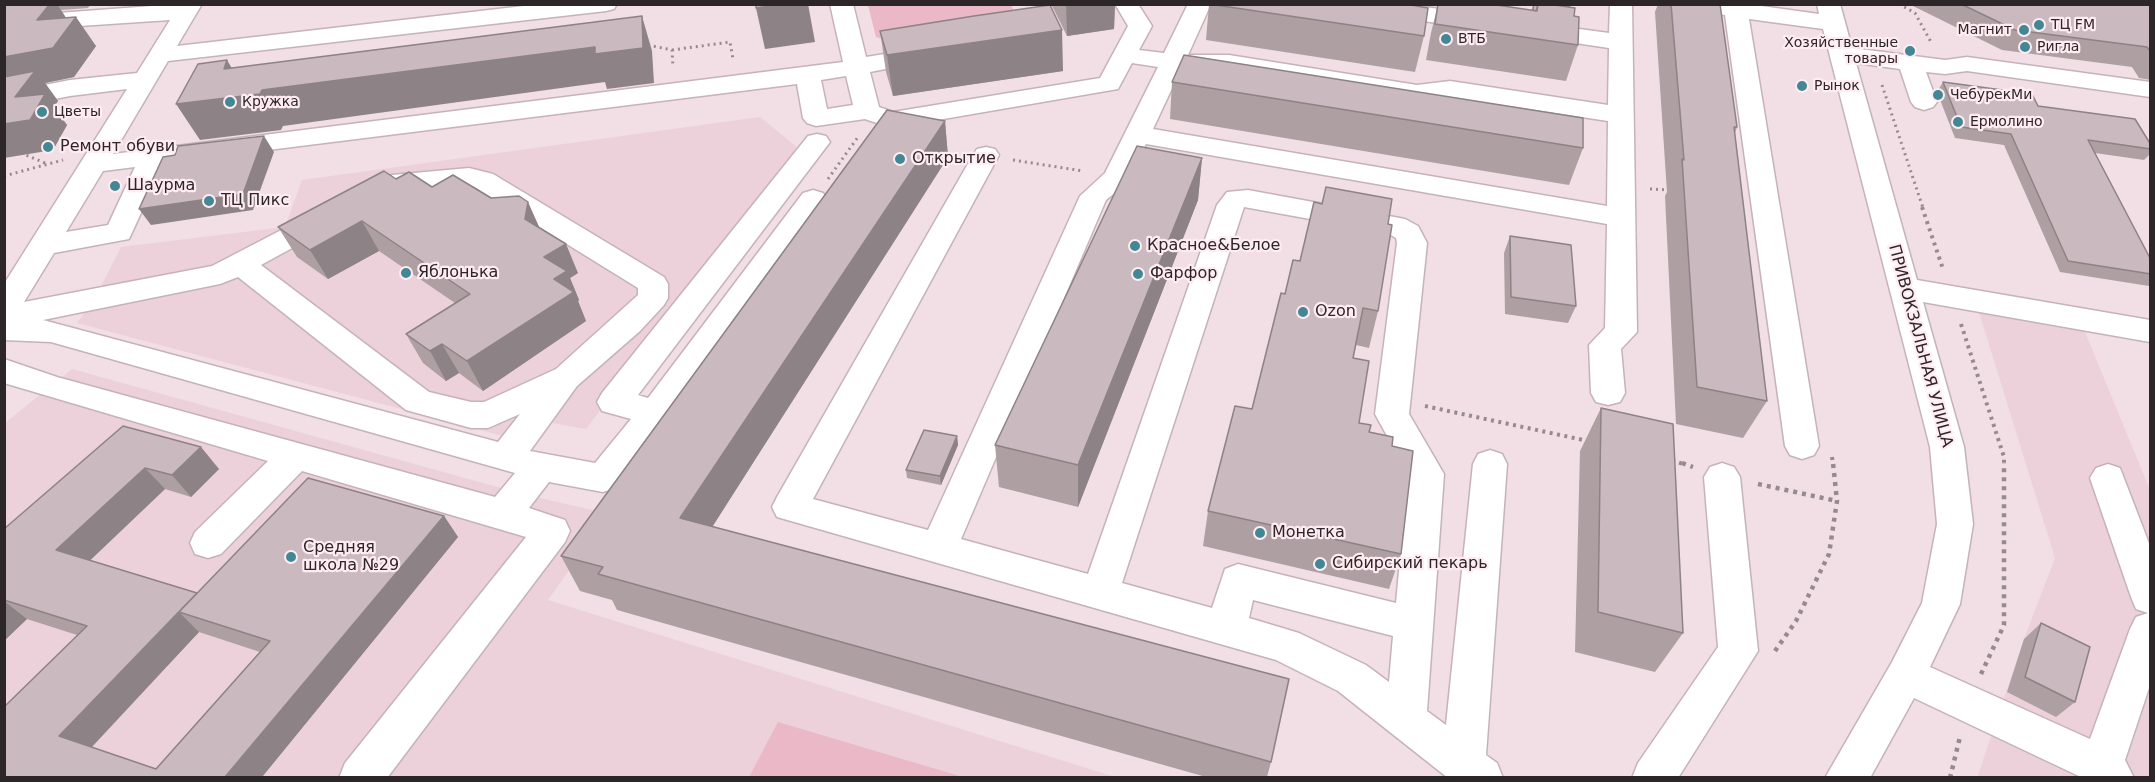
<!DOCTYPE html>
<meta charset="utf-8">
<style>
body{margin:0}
#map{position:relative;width:2155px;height:782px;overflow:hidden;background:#f1dfe5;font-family:"DejaVu Sans",sans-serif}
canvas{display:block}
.frame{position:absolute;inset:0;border:6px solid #2d2629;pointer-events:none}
</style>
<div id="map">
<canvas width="2155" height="782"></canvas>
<div class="frame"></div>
</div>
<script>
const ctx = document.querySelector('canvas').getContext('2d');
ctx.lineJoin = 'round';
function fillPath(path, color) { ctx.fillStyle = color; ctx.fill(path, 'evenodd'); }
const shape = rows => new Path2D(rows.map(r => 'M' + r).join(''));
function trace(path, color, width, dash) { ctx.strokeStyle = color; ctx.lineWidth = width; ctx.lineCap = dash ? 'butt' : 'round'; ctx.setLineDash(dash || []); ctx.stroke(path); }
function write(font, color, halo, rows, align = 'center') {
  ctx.font = font + ' "DejaVu Sans",sans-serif'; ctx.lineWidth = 4.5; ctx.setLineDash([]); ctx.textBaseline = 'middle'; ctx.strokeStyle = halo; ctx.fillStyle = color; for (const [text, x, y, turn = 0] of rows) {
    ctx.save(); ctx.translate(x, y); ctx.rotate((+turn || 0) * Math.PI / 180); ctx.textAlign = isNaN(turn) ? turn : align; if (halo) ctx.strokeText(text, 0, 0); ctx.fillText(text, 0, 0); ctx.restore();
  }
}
fillPath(shape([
 [760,117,798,148,586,429,519,417,503,436,77,323,94,300,121,247,285,227,302,180],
 [1978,309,2083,327,2150,490,2150,777,1977,778,2024,639,2055,558],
 [72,369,519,493,609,514,548,600,1115,777,5,778,5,423]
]), '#ecd1da');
fillPath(shape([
 [868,5,1011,5,1021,26,901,45,876,37],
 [778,722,963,777,749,777]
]), '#ebb8c8');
const minor = shape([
 [179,4,202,4,177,46,541,4,617,4,614,9,606,11,168,61,113,154,843,62,830,4,853,4,866,57,928,47,937,49,940,54,937,59,870,72,879,107,893,112,1100,78,1128,26,1115,4,1138,4,1152,26,1139,50,1164,53,1188,4,1211,4,1188,55,1229,55,1417,85,1450,81,1608,105,1609,48,1535,37,1527,35,1523,30,1527,25,1535,23,1609,33,1610,4,1632,4,1637,332,1621,349,1625,393,1620,402,1608,405,1596,402,1591,393,1589,345,1605,328,1607,224,1146,144,1127,183,1106,200,961,539,1088,574,1217,205,1227,192,1248,190,1405,219,1418,226,1427,243,1409,414,1444,474,1427,711,1446,725,1473,464,1478,454,1490,450,1502,454,1507,464,1486,755,1497,763,1503,778,1448,778,1338,691,1276,660,777,517,772,507,777,497,973,155,977,149,986,147,995,149,999,155,813,499,928,530,1080,196,1105,173,1158,67,1132,63,1118,89,891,128,865,119,816,126,807,123,803,118,797,84,164,163,129,239,54,253,24,302,212,266,316,212,326,209,336,212,340,218,336,224,261,265,429,392,471,402,484,402,556,369,638,295,638,288,473,186,398,191,377,200,367,197,363,191,367,185,392,175,469,168,493,174,664,277,668,284,668,298,664,305,640,331,577,386,530,451,595,463,631,419,602,411,597,402,602,393,808,136,817,134,826,136,830,142,638,395,648,398,803,193,813,190,823,193,827,199,823,205,668,421,615,488,603,492,549,482,529,508,565,520,570,531,565,542,387,778,339,778,345,763,526,537,302,471,221,554,208,558,195,554,190,543,195,532,268,461,4,383,4,359,57,377,495,497,515,473,51,342,4,340,4,284,127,89,70,96,4,109,4,93,70,80,137,73,170,20,4,31,4,17,179,4],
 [1181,69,1229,69,1417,101,1450,97,1608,121,1607,206,1153,129,1181,69],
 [846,76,853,105,827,109,821,80,846,76],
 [135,167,108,225,66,232,103,171,135,167],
 [1244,207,1387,233,1396,238,1397,243,1375,414,1408,474,1396,603,1238,564,1225,569,1212,608,1122,583,1244,207],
 [238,277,406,410,471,428,488,428,520,414,498,442,43,320,220,284,238,277],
 [1253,600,1393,636,1389,682,1366,665,1299,633,1249,618,1253,600],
 [1344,4,1406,4,1478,15,1486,17,1490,22,1486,27,1478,29,1355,11,1347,9,1344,4],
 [1681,4,1747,4,1819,14,1817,4,1840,4,1852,48,1945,60,1967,57,2150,82,2150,97,1967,71,1945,74,1926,72,1937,102,1933,107,1924,110,1915,107,1911,102,1900,69,1856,63,1917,280,2150,320,2150,342,1923,302,1964,447,1973,524,1960,604,1930,667,2090,739,2130,629,2136,617,2148,613,2136,609,2131,597,2090,478,2096,468,2108,464,2120,468,2150,546,2150,685,2125,760,2134,778,2083,778,1914,698,1870,778,1825,778,1892,662,1922,603,1937,524,1930,447,1823,29,1749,19,1819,446,1814,455,1802,459,1790,455,1785,446,1725,15,1692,11,1684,9,1681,4],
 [1722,463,1734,467,1740,477,1758,651,1678,778,1632,778,1638,763,1718,647,1704,477,1710,467,1722,463]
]);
trace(minor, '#c5b3b8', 3);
trace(shape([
 [1899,4,1915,13,1931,42],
 [648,45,672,50,673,67],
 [672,50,730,42,733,59],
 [1882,85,1923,208],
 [21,153,45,163],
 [1013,160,1083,171],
 [4,176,63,160],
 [828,179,858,137],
 [1650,189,1670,190]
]), '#978a8f', 3, [2, 4]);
trace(shape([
 [1922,207,1943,269],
 [1961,324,2004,457,2004,465],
 [1425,406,1588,441],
 [1832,457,1833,465],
 [1672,460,1686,465]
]), '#978a8f', 4, [3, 4.5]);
trace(shape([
 [1682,463,1693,467],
 [1758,484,1837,501],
 [1775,651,1796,621,1829,554,1837,501,1833,463],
 [1981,674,2004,625,2004,463],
 [1950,778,1960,737]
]), '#978a8f', 4.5, [4, 5]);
fillPath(minor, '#fff');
fillPath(shape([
 [4,4,91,4,88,8,61,10,66,18,96,46,74,77,45,83,58,101,54,107,67,125,53,150],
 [1051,4,1115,4,1114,29,1067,36],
 [1209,4,1424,36,1415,72,1206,40],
 [1438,4,1490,4,1532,10,1533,4,1569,4,1569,7,1574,16,1578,45,1566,81,1426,60,1431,33],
 [1658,4,1720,4,1737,127,1735,133,1767,401,1743,438,1676,424,1665,196,1667,192,1655,12],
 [1909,4,2151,4,2151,80,2139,78,2132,67,2002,50],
 [880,31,1063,71,893,96,886,72],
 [1172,82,1583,148,1569,185,1170,119],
 [1943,82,2038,106,2151,145,2151,153,2144,160,2095,153,2151,260,2151,284,2149,286,2060,272,2004,145,1955,138,1937,92],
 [945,121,948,157,712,527,1271,762,1267,777,1206,777,617,610,612,600,580,591,561,556],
 [1202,158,1198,200,1078,507,999,487,995,445],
 [396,179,432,187,578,273,570,278,579,300,578,301,586,321,483,391,459,373,446,381,423,363,406,334,455,303,379,251,328,279,297,257,278,227],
 [1388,224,1378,311,1369,348,1356,345,1353,358,1359,423,1369,432,1392,446,1401,554,1389,589,1203,546,1208,511,1252,409,1285,294,1300,261],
 [1510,236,1576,306,1568,323,1505,314,1504,253],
 [1601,408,1683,633,1655,672,1575,652,1580,451],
 [123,426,219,469,191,497,165,489,90,560,197,593,444,516,458,537,262,777,4,777,77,635,27,619,4,641,4,529],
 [199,632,260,652,156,769,92,747],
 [957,436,958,445,941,485,907,478,906,470],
 [2041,623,2075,702,2056,717,2007,692,2024,639]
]), '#ae9fa3');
fillPath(shape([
 [50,4,57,4,70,24,76,17,96,46,74,77,45,83,58,101,54,107,67,125,53,150,4,158,4,57],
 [783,4,808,4,815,42,765,49,756,8],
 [1066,4,1115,4,1114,29,1067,36],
 [642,16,652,51,654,83,607,89,605,82,283,126,281,130,200,140,176,104,224,69,227,60,248,96,262,90],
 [1062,30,1063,71,893,96,887,55],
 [945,121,948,157,695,554,680,518],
 [264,136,274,152,253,210,151,225,139,209],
 [1202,158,1198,200,1078,507,1078,465],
 [528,202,541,231,525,219],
 [362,221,379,251,328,279,310,250],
 [566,244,578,273,570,278,579,300,578,301,586,321,483,391,467,361,544,257],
 [442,344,459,373,446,381,430,351],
 [957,436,958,445,941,485,940,476],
 [201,447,219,469,191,497,172,475],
 [145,468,165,489,79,571,56,550],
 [444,516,458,537,262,777,225,777],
 [4,601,27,619,4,641],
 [179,612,199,632,85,754,59,736]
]), '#8d8285');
const building = shape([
 [4,4,50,4,37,20,76,17,53,48,4,57,4,4],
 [756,4,783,4,756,8,756,4],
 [1209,4,1405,4,1428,8,1424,36,1209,4],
 [1438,4,1490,4,1537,11,1538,4,1548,4,1575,8,1574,16,1579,17,1578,45,1435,24,1438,4],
 [1534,4,1538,4,1536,11,1533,10,1534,4],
 [1548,4,1569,4,1569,7,1548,4],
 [1671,4,1720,4,1737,127,1734,127,1767,401,1697,387,1682,159,1684,160,1671,4],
 [1961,4,2151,4,2151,52,2147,47,2015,30,1961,4],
 [1050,5,1062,30,887,55,880,31,974,16,1050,5],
 [642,16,643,48,595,54,595,47,262,90,260,94,176,104,198,64,227,60,224,69,642,16],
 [1184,55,1583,118,1583,148,1172,82,1184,55],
 [35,71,15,97,45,94,30,120,4,124,4,77,35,71],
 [1943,82,2032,94,2038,106,2135,119,2151,145,2151,149,2088,140,2151,260,2151,274,2068,261,2011,134,1961,127,1943,82],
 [887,110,945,121,680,518,1289,679,1271,762,598,574,603,567,561,556,887,110],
 [264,136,243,194,139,209,163,157,175,155,178,146,264,136],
 [1137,146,1202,158,1078,465,995,445,1137,146],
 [384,171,396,179,409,172,432,187,453,175,491,198,519,196,528,202,525,219,566,244,544,257,567,271,554,279,574,292,467,361,442,344,430,351,406,334,470,294,362,221,310,250,278,227,384,171],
 [1326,187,1392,199,1388,224,1392,225,1378,311,1363,308,1353,358,1369,361,1359,423,1371,425,1369,432,1393,437,1392,446,1413,451,1401,554,1208,511,1235,406,1252,409,1281,293,1285,294,1293,260,1300,261,1314,202,1322,204,1326,187],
 [1510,236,1571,245,1576,306,1511,297,1510,236],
 [1601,408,1673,424,1683,633,1598,612,1601,408],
 [123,426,201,447,172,475,145,468,56,550,197,593,59,736,156,769,270,641,179,612,308,478,444,516,225,777,4,777,4,707,87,626,4,600,4,529,123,426],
 [924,430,957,436,940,476,906,470,924,430],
 [2041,623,2090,647,2075,702,2025,677,2041,623]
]);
fillPath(building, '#cab9be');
trace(building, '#8d8285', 1.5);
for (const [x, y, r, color] of [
 [2039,25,6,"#428894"],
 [2024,30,6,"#428894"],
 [1446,39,6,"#428894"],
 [2025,47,6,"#428894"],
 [1910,51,6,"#428894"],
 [1802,86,6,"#428894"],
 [1938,95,6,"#428894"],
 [230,102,6,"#428894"],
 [42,112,6,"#428894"],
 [1958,122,6,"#428894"],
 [48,147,6,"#428894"],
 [900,159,6,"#428894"],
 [115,186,6,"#428894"],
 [209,201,6,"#428894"],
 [1135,246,6,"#428894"],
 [406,273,6,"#428894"],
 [1138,274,6,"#428894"],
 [1303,312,6,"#428894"],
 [1260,533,6,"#428894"],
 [291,557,6,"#428894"],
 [1320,564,6,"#428894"]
]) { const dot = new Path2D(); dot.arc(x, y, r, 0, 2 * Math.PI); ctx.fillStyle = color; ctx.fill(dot); trace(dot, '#ffecf2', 2); }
write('14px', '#2d2629', '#ffecf2', [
 ["ТЦ FM",2051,25],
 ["Магнит",2012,30,"right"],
 ["ВТБ",1458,39],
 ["Хозяйственные",1898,43,"right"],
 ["товары",1898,59,"right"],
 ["Ригла",2037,47],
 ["Рынок",1814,86],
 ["ЧебурекМи",1950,95],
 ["Кружка",242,102],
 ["Цветы",54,112],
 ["Ермолино",1970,122]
], 'left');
write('16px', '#2d2629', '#ffecf2', [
 ["Ремонт обуви",60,147],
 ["Открытие",912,159],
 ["Шаурма",127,186],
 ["ТЦ Пикс",221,201],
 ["Красное&Белое",1147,246],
 ["Яблонька",418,273],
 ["Фарфор",1150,274],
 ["Ozon",1315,312],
 ["Монетка",1272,533],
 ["Средняя",303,548],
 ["школа №29",303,566],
 ["Сибирский пекарь",1332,564]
], 'left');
write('16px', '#2d2629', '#ffecf2', [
 ["ПРИВОКЗАЛЬНАЯ УЛИЦА",1920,346,75]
]);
</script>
